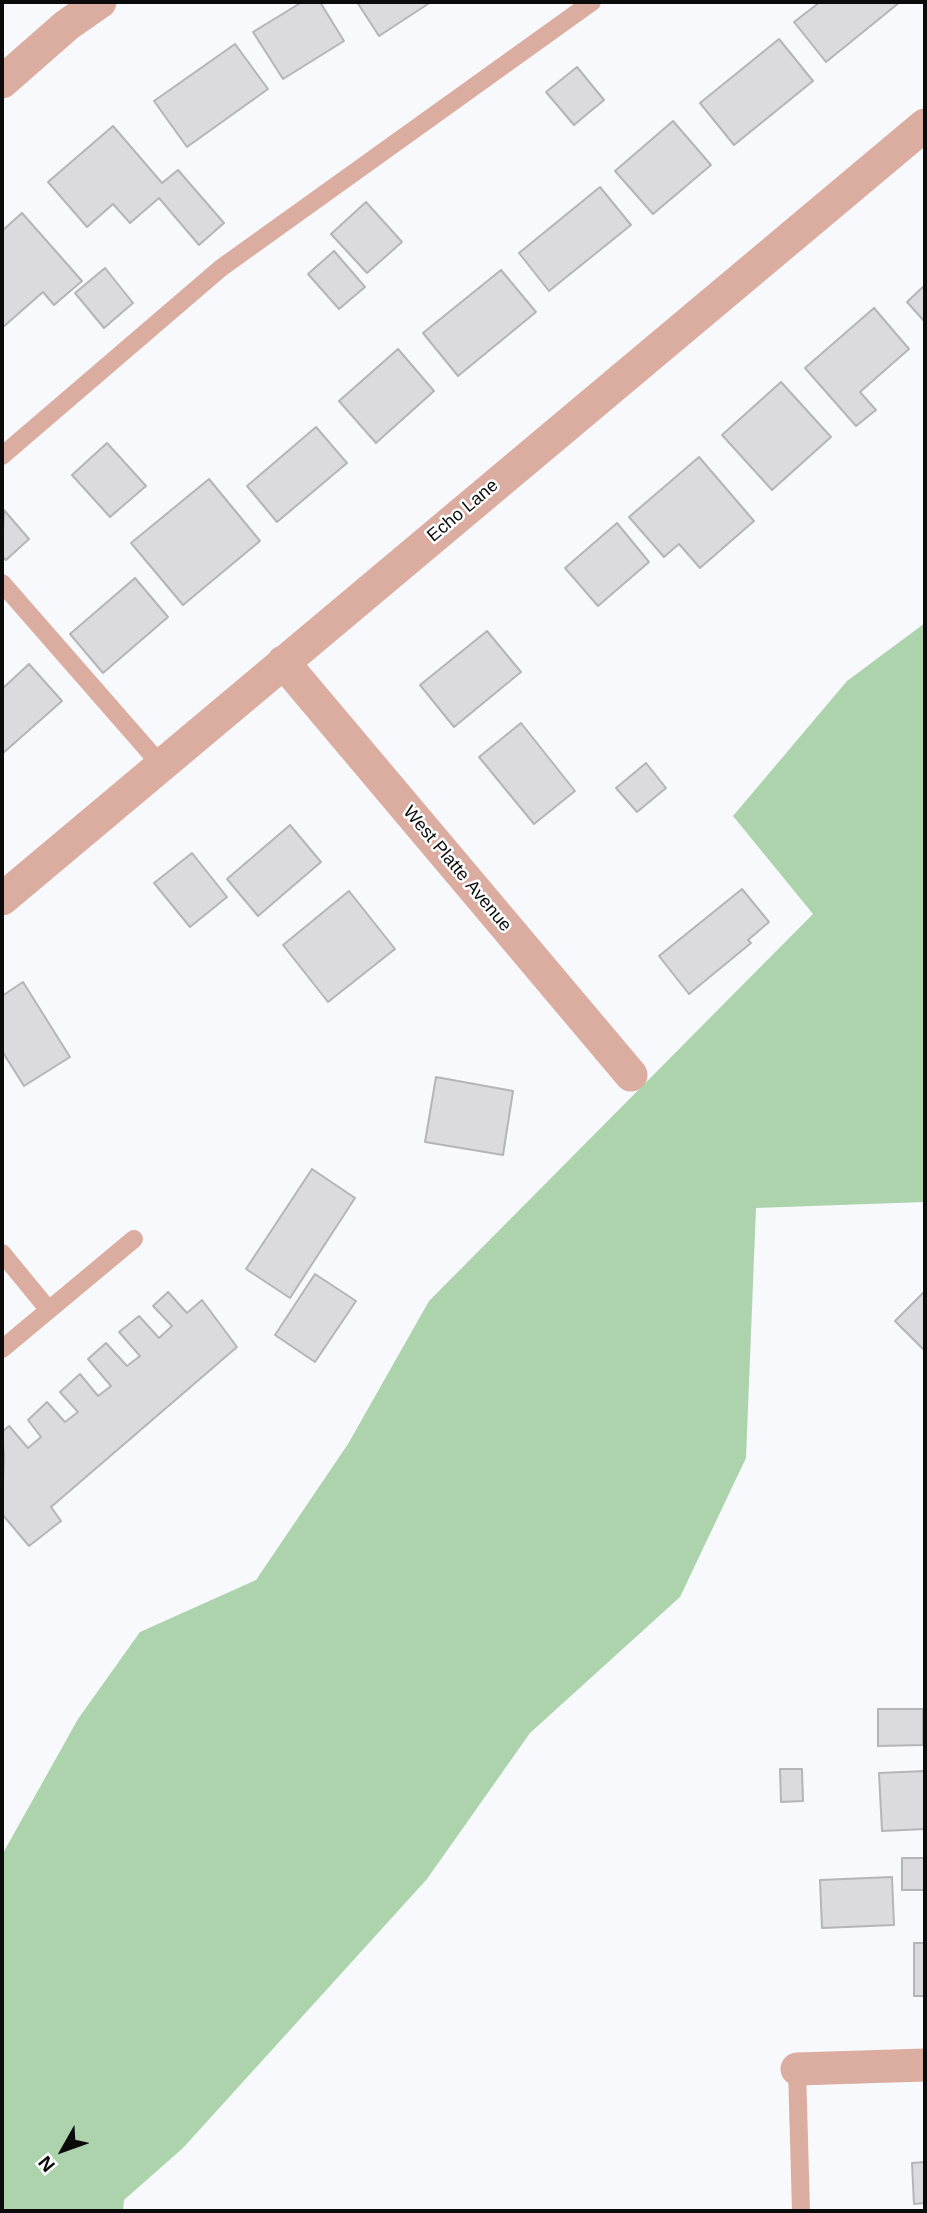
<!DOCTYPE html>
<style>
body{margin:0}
#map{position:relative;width:927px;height:2213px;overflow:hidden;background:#f8f9fc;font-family:Arial,sans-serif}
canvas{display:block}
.frame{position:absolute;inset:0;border:4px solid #0b0b0c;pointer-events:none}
.north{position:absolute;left:28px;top:2115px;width:70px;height:70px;-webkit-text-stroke:5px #fff;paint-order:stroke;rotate:230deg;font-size:19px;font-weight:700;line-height:28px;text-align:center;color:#0b0b0c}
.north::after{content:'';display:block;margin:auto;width:24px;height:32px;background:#0b0b0c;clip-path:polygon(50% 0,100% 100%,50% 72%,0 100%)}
</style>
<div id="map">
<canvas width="927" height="2213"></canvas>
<div class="frame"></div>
<div class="north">N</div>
</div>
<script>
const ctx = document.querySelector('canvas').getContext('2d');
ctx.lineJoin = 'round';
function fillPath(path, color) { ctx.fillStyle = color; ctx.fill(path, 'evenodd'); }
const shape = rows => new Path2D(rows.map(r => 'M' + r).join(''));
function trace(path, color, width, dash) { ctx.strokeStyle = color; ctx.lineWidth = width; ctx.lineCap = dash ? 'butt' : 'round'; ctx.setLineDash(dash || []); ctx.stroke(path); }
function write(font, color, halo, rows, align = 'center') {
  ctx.font = font + ' Arial,sans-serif'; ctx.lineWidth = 5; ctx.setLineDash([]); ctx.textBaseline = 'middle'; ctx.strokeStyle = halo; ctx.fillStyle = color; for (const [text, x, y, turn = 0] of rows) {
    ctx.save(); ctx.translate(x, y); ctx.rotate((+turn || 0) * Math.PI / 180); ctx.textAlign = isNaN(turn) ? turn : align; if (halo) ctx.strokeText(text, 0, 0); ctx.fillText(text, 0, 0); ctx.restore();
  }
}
fillPath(shape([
 [925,623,925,1202,756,1208,746,1458,680,1597,530,1733,427,1879,183,2148,124,2200,123,2211,2,2211,2,1855,78,1719,140,1632,256,1580,348,1444,429,1301,813,914,733,816,847,681]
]), '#add3ad');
const building = shape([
 [302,2,320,2,344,41,283,79,253,32,302,2],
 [357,2,431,2,379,36,357,2],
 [820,2,900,2,826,62,794,22,820,2],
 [779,39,813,81,734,145,700,103,779,39],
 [235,44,268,89,187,147,154,101,235,44],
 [577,67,604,100,574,125,546,92,577,67],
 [673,121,711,165,653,214,615,171,673,121],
 [113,126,162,183,178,170,224,223,199,245,159,198,130,223,113,204,87,227,48,182,113,126],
 [600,187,631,225,549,291,519,253,600,187],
 [366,202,402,242,367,273,331,234,366,202],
 [22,213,82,281,54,305,43,292,2,328,2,231,22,213],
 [334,251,365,287,339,309,308,274,334,251],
 [105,268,133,303,104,328,75,293,105,268],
 [501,270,536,312,458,376,423,333,501,270],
 [925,285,925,322,907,302,925,285],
 [874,308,909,349,860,392,876,410,856,426,805,368,874,308],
 [398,349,434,391,376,443,339,401,398,349],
 [781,382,831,437,772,490,722,435,781,382],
 [316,427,347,463,277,522,247,486,316,427],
 [107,443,146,486,110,517,72,475,107,443],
 [699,457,754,521,700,568,679,544,664,557,629,517,699,457],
 [209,479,260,541,183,605,131,543,209,479],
 [4,510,29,539,6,560,2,556,4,510],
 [617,523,649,562,598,606,565,568,617,523],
 [135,578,168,617,103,673,70,634,135,578],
 [487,631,521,672,454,727,420,685,487,631],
 [29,664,62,701,2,754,2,689,29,664],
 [521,723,575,791,534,824,479,757,521,723],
 [646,763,666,788,637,812,616,788,646,763],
 [290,825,321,862,258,916,227,879,290,825],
 [192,853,227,897,190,927,154,883,192,853],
 [742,889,769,922,748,940,751,943,689,994,659,956,742,889],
 [349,891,395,949,328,1002,283,945,349,891],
 [23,982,70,1057,24,1086,2,1051,2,996,23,982],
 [436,1077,513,1091,503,1155,425,1142,436,1077],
 [312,1169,355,1198,290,1298,246,1269,312,1169],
 [315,1274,356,1301,315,1362,275,1335,315,1274],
 [925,1291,925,1351,895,1321,925,1291],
 [168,1292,187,1313,202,1300,237,1347,51,1507,61,1521,29,1546,2,1514,4,1455,2,1432,9,1426,28,1448,41,1437,28,1420,47,1402,65,1422,78,1412,60,1392,80,1374,98,1396,111,1386,88,1359,106,1343,127,1366,140,1356,119,1332,139,1316,159,1338,172,1326,153,1306,168,1292],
 [878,1709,923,1709,923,1745,878,1746,878,1709],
 [780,1769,802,1769,803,1801,781,1802,780,1769],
 [925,1771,925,1829,882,1831,879,1773,925,1771],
 [902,1858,925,1858,925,1890,902,1890,902,1858],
 [892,1877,894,1925,822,1928,820,1880,892,1877],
 [914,1943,925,1943,925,1996,914,1996,914,1943],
 [925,2162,925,2203,914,2204,912,2163,925,2162]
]);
fillPath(building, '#dbdbdf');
trace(building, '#b5b5b8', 2);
trace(shape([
 [2,456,221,268,592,2],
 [2,583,161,765],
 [2,1253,48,1309],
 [2,1349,134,1239],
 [797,2069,801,2211]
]), '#dbada0', 18);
trace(shape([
 [2,82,67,25,100,2],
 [283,662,631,1075],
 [2,899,925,125],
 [797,2069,925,2065]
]), '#dbada0', 33);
write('18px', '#0b0b0c', '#fff', [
 ["Echo Lane",463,511,-40],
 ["West Platte Avenue",457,869,50]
]);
</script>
